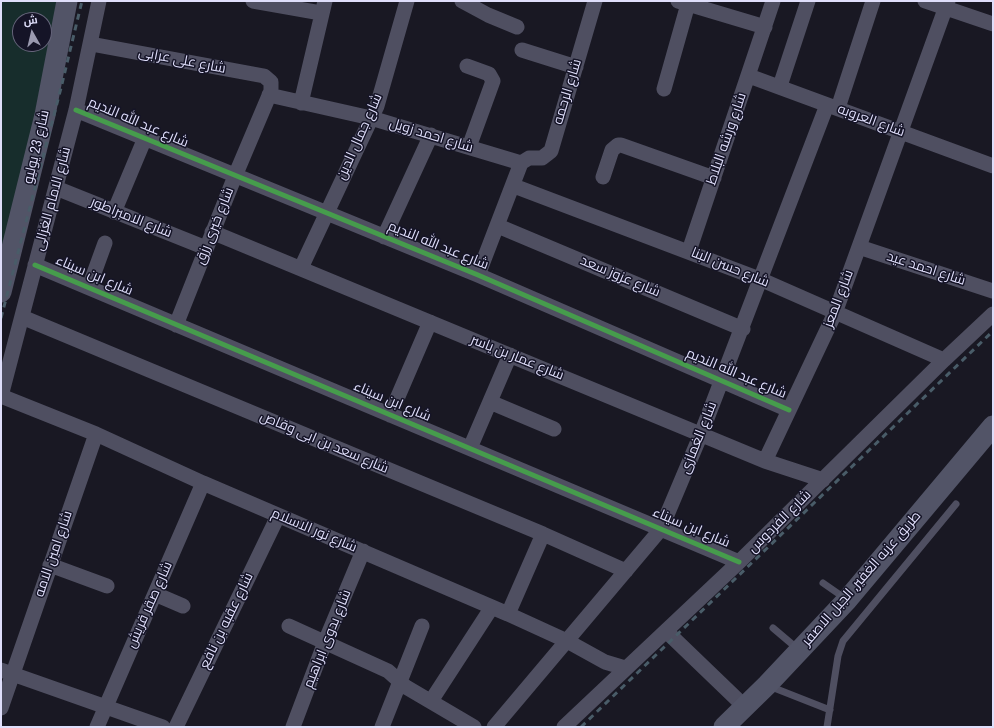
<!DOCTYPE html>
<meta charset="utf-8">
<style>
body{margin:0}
#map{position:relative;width:994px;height:728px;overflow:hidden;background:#191823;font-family:"Roboto Condensed",Cairo,sans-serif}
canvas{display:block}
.frame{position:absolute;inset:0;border:2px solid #dfdefa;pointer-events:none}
.north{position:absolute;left:12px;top:12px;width:40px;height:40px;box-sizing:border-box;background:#151427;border:1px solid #66657b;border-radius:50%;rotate:352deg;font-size:11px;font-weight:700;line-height:16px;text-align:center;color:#dfdefa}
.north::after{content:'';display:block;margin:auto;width:14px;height:18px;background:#9a99af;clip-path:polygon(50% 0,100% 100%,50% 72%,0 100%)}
</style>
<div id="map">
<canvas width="994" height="728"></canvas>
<div class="frame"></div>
<div class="north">ش</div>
</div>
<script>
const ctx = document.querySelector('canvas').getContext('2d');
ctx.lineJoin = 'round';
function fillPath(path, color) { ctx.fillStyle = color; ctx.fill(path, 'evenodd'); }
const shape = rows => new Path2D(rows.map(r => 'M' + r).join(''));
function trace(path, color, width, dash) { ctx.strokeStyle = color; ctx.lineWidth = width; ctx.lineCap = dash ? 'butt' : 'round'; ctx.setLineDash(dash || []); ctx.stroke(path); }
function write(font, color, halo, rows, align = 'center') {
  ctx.font = font + ' "Roboto Condensed",Cairo,sans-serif'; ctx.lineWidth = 3; ctx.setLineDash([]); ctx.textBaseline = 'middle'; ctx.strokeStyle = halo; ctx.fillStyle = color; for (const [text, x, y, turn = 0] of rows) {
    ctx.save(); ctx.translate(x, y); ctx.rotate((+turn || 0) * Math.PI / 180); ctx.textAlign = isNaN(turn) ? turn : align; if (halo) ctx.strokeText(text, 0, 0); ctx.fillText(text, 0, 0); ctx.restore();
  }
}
fillPath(shape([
 [1,1,58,1,1,279],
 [20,20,44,20,44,44,20,44]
]), '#172d2c');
trace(shape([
 [823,583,846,599],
 [773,628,799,650],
 [769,686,830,710],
 [827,727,838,656,843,641,956,504]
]), '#4f4f61', 7);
trace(shape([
 [253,1,321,13],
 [462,1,488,15,517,27],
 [678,1,765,27],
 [925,1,993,24],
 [91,44,264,76,271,82,271,91,235,176,176,325],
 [522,50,576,67],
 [467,66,489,74,493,81,469,147],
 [749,76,993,166],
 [780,86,808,1],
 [664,89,688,4],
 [269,95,371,118,521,163],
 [301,103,325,1],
 [838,108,873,1],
 [76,110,478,275,789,410],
 [521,163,529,158,542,158,551,151,595,1],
 [603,177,612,150,618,145,621,145,714,178],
 [514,186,762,280,944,360],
 [56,188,206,248],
 [114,212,145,138],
 [498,226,743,329],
 [212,232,765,461,823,480],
 [384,237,431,135],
 [859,247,993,291],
 [689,251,773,1],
 [35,265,739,562],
 [301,268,377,106,407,1],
 [478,275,521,163],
 [89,287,105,243],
 [22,317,543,534,626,571],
 [1,396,96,434,203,483,508,614,567,641,605,662,625,668],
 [1,396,76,110,99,1],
 [490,402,554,429],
 [390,415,430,322],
 [470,448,510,355],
 [765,461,835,313,948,1],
 [50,565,107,586],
 [155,594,183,606],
 [508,614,543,534],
 [289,626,388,671,406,687,474,727],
 [666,631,745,707],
 [1,670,163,727],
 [431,701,492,607],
 [1,708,96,434],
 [97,727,203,483],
 [176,727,278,516],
 [293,727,325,642,363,551],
 [382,727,422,626],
 [494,727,661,529,701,434,827,105],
 [564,727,739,562,944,360,993,314]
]), '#4f4f61', 15);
trace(shape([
 [1,292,45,115,67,1],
 [724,727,767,685,847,600,993,426]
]), '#525467', 21);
trace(shape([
 [1,318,61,88,82,1],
 [581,727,993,331]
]), '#495c68', 3, [6, 5]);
trace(shape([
 [76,110,478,275,789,410],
 [35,265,739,562]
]), '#469c4c', 5);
write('14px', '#dfdefa', '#151427', [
 ["شارع على عرابى",182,61,11],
 ["شارع الرحمه",568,92,-73],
 ["شارع العروبه",871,121,20],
 ["شارع عبد الله النديم",138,123,23],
 ["شارع احمد زويل",431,136,17],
 ["شارع جمال الدين",360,137,-66],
 ["شارع ورشه البلاط",727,139,-71],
 ["شارع 23 يوليو",37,147,-77],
 ["شارع الامام الغزالى",53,199,-75],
 ["شارع الامبراطور",131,218,22],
 ["شارع خيرى رزق",215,226,-68],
 ["شارع عبد الله النديم",438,246,22],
 ["شارع حسن البنا",730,268,22],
 ["شارع احمد عيد",926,269,18],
 ["شارع ابن سيناء",94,276,23],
 ["شارع عزوز سعد",620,277,23],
 ["شارع المعز",839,299,-69],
 ["شارع عمار بن ياسر",517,358,22],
 ["شارع عبد الله النديم",736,374,23],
 ["شارع ابن سيناء",392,402,23],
 ["شارع الغمازى",699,438,-68],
 ["شارع سعد بن ابى وقاص",324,443,23],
 ["شارع الفردوس",780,522,-45],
 ["شارع ابن سيناء",691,528,23],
 ["شارع نور الاسلام",314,531,23],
 ["شارع امين الامه",54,554,-71],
 ["طريق عزبه الغفير, الجبل الاصفر",862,579,-49],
 ["شارع صقر قريش",150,605,-66],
 ["شارع عقبه بن نافع",227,621,-64],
 ["شارع بدوى ابراهيم",328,639,-68]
]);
</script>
